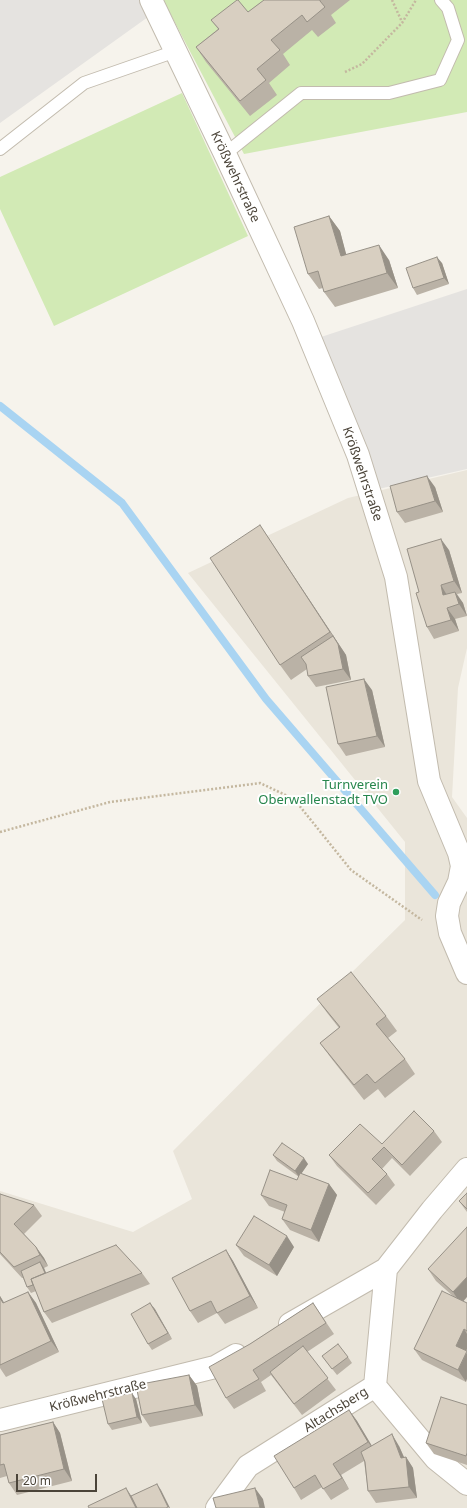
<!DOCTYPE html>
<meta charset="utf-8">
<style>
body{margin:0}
#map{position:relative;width:467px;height:1508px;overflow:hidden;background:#f6f3ec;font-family:"Noto Sans",sans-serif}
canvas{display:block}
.scale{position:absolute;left:16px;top:1474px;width:81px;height:18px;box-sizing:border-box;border:2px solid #4b4439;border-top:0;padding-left:5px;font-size:12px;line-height:14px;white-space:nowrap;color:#4b4439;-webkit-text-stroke:3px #fff;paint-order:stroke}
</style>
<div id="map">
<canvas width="467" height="1508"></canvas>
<div class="scale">20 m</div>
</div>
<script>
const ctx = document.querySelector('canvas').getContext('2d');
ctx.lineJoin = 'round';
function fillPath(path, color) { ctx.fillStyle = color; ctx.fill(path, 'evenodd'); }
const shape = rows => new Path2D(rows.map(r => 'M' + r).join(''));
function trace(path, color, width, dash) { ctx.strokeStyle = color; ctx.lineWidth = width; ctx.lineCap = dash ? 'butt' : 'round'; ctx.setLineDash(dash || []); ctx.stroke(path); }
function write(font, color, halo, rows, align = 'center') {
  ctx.font = font + ' "Noto Sans",sans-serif'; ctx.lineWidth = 4; ctx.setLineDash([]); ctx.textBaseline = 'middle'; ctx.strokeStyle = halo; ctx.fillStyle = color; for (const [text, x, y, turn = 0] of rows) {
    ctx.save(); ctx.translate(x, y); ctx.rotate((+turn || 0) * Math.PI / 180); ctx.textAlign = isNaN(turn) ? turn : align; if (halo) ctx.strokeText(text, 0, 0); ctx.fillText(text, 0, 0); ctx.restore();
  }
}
fillPath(shape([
 [467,470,467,648,458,688,452,797,467,818,467,1508,0,1508,0,1191,133,1232,192,1199,173,1151,285,1038,405,920,405,842,188,573,348,498]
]), '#eae5da');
fillPath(shape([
 [163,0,467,0,467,112,244,154],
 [182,93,248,236,54,326,0,209,0,177]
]), '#d2eab5');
fillPath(shape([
 [0,0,139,0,148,17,0,123],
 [467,289,467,469,374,490,321,337]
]), '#e5e3e0');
trace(shape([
 [0,406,122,503,266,699,435,895]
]), '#a9d4f2', 8);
const lane = shape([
 [0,149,84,83,176,51],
 [225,154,301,93,389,93,440,80,458,40,448,8,441,0]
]);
const street = shape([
 [151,0,225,154,303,321,358,455,396,577,429,781,459,853,462,866,459,882,449,903,447,916,450,933,467,973],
 [290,1324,386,1269,432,1210,467,1169],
 [375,1386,436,1459,467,1484],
 [375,1386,386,1269],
 [0,1420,215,1367,236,1355],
 [217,1508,248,1466,375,1386]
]);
trace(lane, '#c2bbae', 14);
trace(street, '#c2bbae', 24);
trace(shape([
 [392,0,402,22],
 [345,72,362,64,402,23,416,0],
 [0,832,110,802,260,783,294,799,351,870,422,920]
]), '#c4b79f', 2.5, [2, 2]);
trace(lane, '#fff', 12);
trace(street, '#fff', 22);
fillPath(shape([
 [264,0,350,0,331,15,336,23,318,37,312,30,283,54,290,65,269,83,277,95,250,116,206,62,196,47,218,29,211,20,248,12],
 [329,216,340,231,346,255,389,260,398,288,335,307,324,292,323,288,319,289,308,274],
 [442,263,449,284,417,295,413,288],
 [435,487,443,512,405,523,397,512],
 [260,525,346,655,351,680,316,687,308,676,307,669,291,680,280,665],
 [449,550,462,593,457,594,463,603,467,616,455,619,459,631,434,639,427,627,419,592],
 [372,690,385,747,346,756,338,744],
 [317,999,386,1016,397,1031,388,1038,405,1059,415,1074,385,1098,378,1089,364,1100,331,1058,320,1043,339,1028,328,1014],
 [434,1131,442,1142,410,1176,392,1158,382,1169,387,1174,395,1185,376,1205,337,1166,329,1155,382,1144],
 [273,1155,308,1164,301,1174,329,1184,337,1195,319,1242,290,1230,282,1219,285,1212,269,1206,261,1195,297,1180,299,1177,277,1161],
 [467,1193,467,1212,459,1201],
 [0,1194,34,1205,42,1216,24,1234,36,1247,44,1258,48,1266,44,1268,46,1273,142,1273,150,1284,52,1323,44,1312,36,1291,31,1293,27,1287,23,1278,22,1278,0,1254],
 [236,1245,294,1247,277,1276,244,1256],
 [226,1250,233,1261,258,1308,225,1324,217,1313,198,1323,190,1311],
 [428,1269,463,1301,467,1303,467,1349,466,1351,466,1382,422,1360,414,1349,454,1297,436,1281],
 [28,1292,36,1303,59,1352,6,1377,0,1368,0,1296,4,1303],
 [150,1303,172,1339,152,1350,148,1344],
 [313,1303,334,1334,307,1352,336,1390,302,1415,271,1375,261,1382,266,1391,234,1409,226,1398,250,1344],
 [322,1356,348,1357,352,1363,337,1375],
 [189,1375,197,1386,203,1416,150,1427,142,1415],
 [136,1399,142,1423,112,1430,108,1424],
 [467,1405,467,1465,434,1454,426,1443],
 [349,1410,357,1421,372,1446,399,1446,404,1457,406,1457,413,1468,417,1498,376,1503,368,1491,364,1461,341,1475,349,1489,331,1500,322,1487,301,1500,294,1488],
 [53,1422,60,1433,72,1481,17,1495,9,1483,7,1476,0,1478,0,1435]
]), '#bab2a6');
fillPath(shape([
 [329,216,340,231,351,272,341,256],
 [379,245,389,260,398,288,387,273],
 [437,257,442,263,449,284,444,278],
 [427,476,435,487,443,512,435,501],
 [260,525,346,655,351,680,343,669,338,644],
 [441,539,449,550,462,593,454,581],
 [441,585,448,597,443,595],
 [455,592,463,603,467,616,459,604],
 [447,608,455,619,459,631,451,620],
 [364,679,372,690,385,747,377,736],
 [304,1158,308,1164,299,1177,295,1171],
 [329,1184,337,1195,319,1242,311,1230],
 [287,1236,294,1247,277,1276,269,1265],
 [36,1247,44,1258,48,1266,40,1255],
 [226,1250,233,1261,258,1308,250,1296],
 [40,1262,44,1268,51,1285,47,1279],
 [467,1277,467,1297,461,1304,453,1292],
 [28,1292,36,1303,59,1352,51,1341],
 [0,1296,11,1314,3,1303,0,1298],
 [150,1303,155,1309,172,1339,168,1333],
 [464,1329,467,1334,467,1349,463,1357,456,1346],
 [467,1352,467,1379,466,1382,458,1370],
 [189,1375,197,1386,203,1416,195,1405],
 [132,1393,136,1399,142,1423,137,1417],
 [349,1410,357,1421,376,1453,368,1442],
 [53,1422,60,1433,72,1481,64,1469],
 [392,1434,399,1446,406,1462,406,1457,413,1468,417,1498,409,1487,401,1458],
 [333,1464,341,1475,349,1489,342,1478],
 [157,1484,161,1490,170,1508,169,1508,168,1507],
 [126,1488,134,1500,138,1508,136,1508],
 [255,1488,263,1499,265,1508,260,1508]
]), '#979187');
const building = shape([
 [237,0,238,0,248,12,264,0,320,0,320,1,325,7,307,22,302,15,271,40,280,50,257,69,266,80,240,101,196,47,219,29,211,20,237,0],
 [329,216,341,256,379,245,387,273,324,292,318,271,308,274,294,227,329,216],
 [437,257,444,278,413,288,406,268,437,257],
 [427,476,435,501,397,512,390,486,427,476],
 [260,525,330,632,280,665,210,558,260,525],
 [441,539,454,581,441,585,443,595,455,592,459,604,447,608,451,620,427,627,416,593,419,592,407,549,441,539],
 [333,636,338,644,343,669,308,676,306,664,301,657,333,636],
 [364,679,377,736,338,744,326,687,364,679],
 [351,972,386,1016,376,1024,405,1059,375,1083,367,1074,354,1085,320,1043,340,1027,317,999,351,972],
 [414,1111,434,1131,402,1165,384,1147,372,1159,387,1174,368,1193,329,1155,360,1124,382,1144,414,1111],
 [282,1143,304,1158,295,1171,273,1155,282,1143],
 [270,1170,297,1180,300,1173,329,1184,311,1230,282,1219,287,1205,261,1195,270,1170],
 [467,1193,467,1209,459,1201,467,1193],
 [0,1194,34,1205,14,1224,36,1247,40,1255,14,1267,0,1252,0,1194],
 [254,1216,287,1236,269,1265,236,1245,254,1216],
 [467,1227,467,1277,453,1292,428,1269,467,1227],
 [116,1245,142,1273,44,1312,31,1279,116,1245],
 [226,1250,250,1296,217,1313,211,1301,190,1311,172,1278,226,1250],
 [40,1262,45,1273,31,1279,33,1285,27,1287,21,1271,40,1262],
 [442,1291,467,1303,467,1331,464,1329,456,1346,467,1351,458,1370,414,1349,442,1291],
 [28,1292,51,1341,0,1365,0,1298,3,1303,28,1292],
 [150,1303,168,1333,148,1344,131,1314,150,1303],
 [313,1303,326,1323,253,1370,259,1379,226,1398,209,1367,250,1344,313,1303],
 [338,1344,348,1357,332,1369,322,1356,338,1344],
 [303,1346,328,1378,294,1404,270,1372,303,1346],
 [189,1375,195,1405,142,1415,136,1385,189,1375],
 [132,1393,137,1417,108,1424,102,1399,132,1393],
 [441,1397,467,1405,467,1453,466,1456,426,1443,441,1397],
 [349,1410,368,1442,333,1464,342,1478,323,1489,315,1475,294,1488,274,1456,349,1410],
 [53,1422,64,1469,9,1483,4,1464,0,1465,0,1435,53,1422],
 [392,1434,401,1458,406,1457,409,1487,368,1491,365,1462,361,1452,392,1434],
 [157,1484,168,1507,166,1508,137,1508,131,1496,157,1484],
 [126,1488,136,1508,89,1508,88,1506,126,1488],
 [255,1488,260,1508,216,1508,213,1498,255,1488]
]);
fillPath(building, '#d8cfc1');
trace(building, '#979187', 1);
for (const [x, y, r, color] of [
 [396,792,4,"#2e9e5b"]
]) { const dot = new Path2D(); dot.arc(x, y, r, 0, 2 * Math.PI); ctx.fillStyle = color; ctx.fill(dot); trace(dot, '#fff', 1.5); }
write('13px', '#4b4439', '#fff', [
 ["Krößwehrstraße",235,177,65],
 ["Krößwehrstraße",362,474,71],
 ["Krößwehrstraße",98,1396,-14],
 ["Altachsberg",336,1410,-32]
]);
write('13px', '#27864d', '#fff', [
 ["Turnverein",388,785],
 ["Oberwallenstadt TVO",388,800]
], 'right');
</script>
